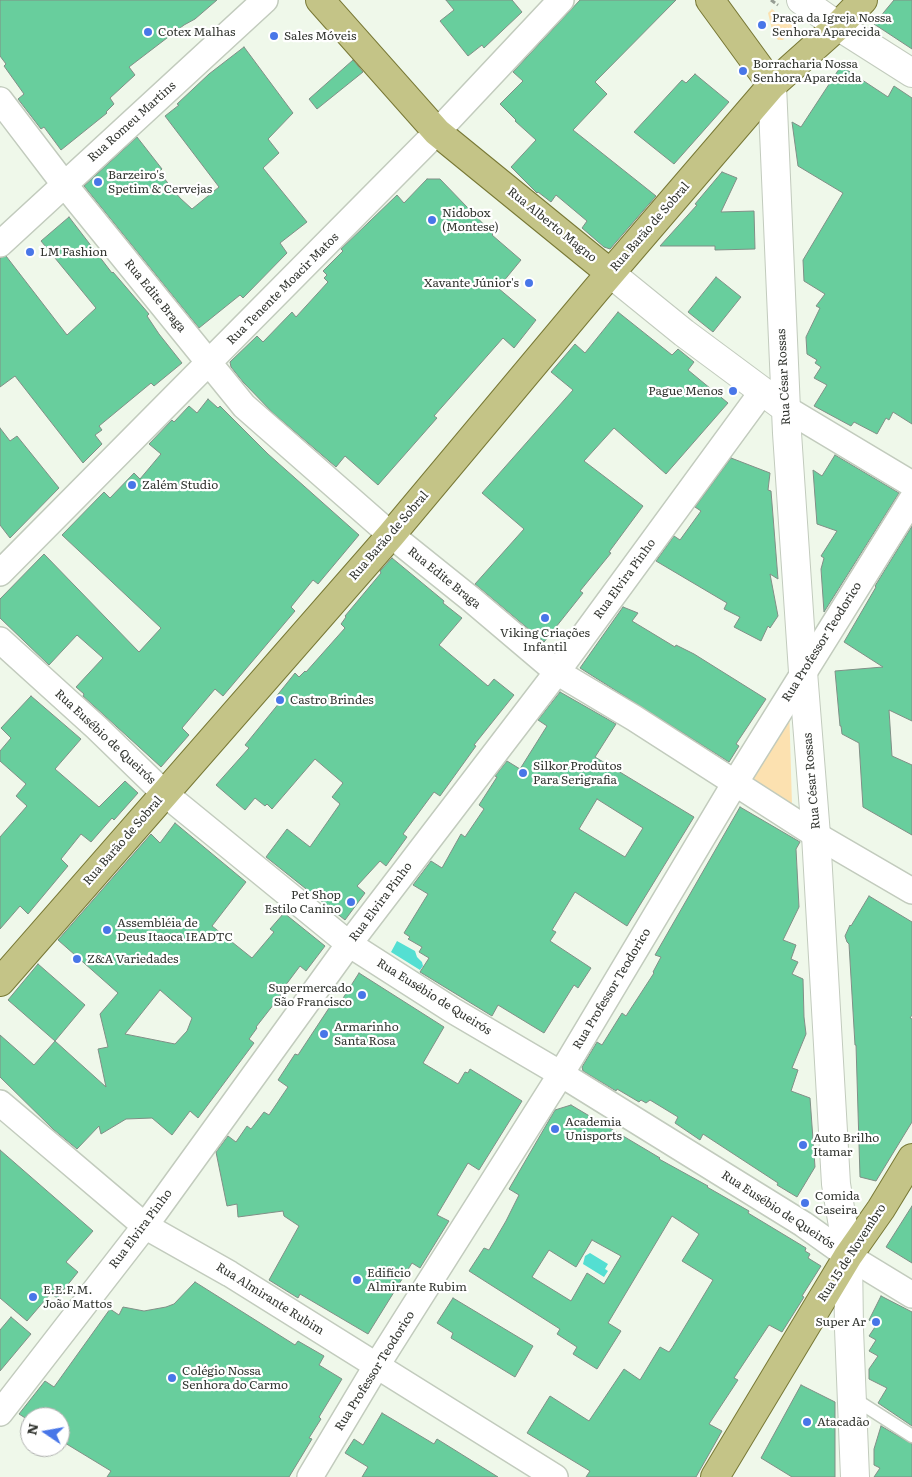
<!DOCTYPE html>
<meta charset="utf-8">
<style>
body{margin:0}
#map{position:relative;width:912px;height:1477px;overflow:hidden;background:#eff8ea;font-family:Literata,serif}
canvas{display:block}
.north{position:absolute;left:20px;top:1407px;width:50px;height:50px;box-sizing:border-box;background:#fff;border:1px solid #adafad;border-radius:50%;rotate:282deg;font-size:14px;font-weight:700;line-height:20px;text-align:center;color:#333631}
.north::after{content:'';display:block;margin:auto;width:18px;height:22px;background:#4876e8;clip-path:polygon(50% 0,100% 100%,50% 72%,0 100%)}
</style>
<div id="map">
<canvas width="912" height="1477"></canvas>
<div class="north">N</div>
</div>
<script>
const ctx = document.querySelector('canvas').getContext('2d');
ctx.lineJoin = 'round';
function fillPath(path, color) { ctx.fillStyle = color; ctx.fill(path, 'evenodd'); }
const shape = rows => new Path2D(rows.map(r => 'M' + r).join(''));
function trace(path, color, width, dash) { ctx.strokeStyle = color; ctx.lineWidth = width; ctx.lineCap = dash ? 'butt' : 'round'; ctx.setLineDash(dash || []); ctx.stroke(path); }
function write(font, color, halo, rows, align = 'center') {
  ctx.font = font + ' Literata,serif'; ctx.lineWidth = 4.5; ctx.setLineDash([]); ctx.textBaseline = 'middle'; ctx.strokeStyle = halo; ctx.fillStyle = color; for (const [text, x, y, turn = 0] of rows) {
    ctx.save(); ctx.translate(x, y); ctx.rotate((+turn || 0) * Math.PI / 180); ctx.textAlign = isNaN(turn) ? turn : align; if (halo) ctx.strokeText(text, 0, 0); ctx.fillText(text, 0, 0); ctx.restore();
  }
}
fillPath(shape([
 [772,9,793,26,783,40,778,40,773,34,768,13],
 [789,704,792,805,745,775]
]), '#fce1b0');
fillPath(shape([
 [397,941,415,951,417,957,422,962,423,966,420,970,391,952],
 [590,1253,608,1264,605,1269,608,1271,604,1277,583,1264,585,1256]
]), '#54dfd2');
const building = shape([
 [0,0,217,0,195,19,184,25,129,67,135,75,110,98,114,104,106,112,107,113,61,150,44,127,41,129,18,99,24,94,4,66,6,64,0,56,0,0],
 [446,0,512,0,522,12,484,48,482,45,468,56,440,21,454,10,446,0],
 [580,0,676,0,595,82,607,94,573,130,656,196,610,249,604,247,582,228,587,221,556,195,551,202,538,192,537,193,511,167,536,140,515,121,516,120,500,104,523,81,513,72,580,0],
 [894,0,912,0,912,49,874,24,894,0],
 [244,47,293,113,268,139,279,153,263,168,307,222,280,243,287,253,243,298,240,295,199,328,84,186,137,137,162,169,159,172,180,198,192,209,219,187,165,116,179,105,177,104,209,74,244,47],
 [353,60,363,72,317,109,309,99,353,60],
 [841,66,888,97,894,86,912,98,912,424,893,412,889,420,886,418,877,434,854,422,851,426,814,406,827,385,814,378,821,367,815,363,817,360,807,354,806,337,820,308,816,306,825,294,804,281,803,260,843,193,798,166,792,122,801,127,841,66],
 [695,74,729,102,674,164,634,132,682,80,686,83,695,74],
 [722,172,737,178,721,212,754,211,755,249,715,250,715,246,660,246,697,205,695,204,722,172],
 [427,179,440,179,493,234,492,235,521,260,498,288,536,320,514,348,503,338,434,416,437,418,378,485,345,456,336,467,273,413,243,382,231,367,230,362,257,336,263,342,292,312,296,317,328,282,324,278,327,275,323,271,343,251,341,249,397,195,404,203,427,179],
 [69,217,112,273,113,272,149,314,147,316,159,334,182,363,154,386,151,383,99,426,102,430,95,435,102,444,83,463,15,376,0,387,0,258,6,256,67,335,96,308,41,241,69,217],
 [716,277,741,297,713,332,688,312,716,277],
 [618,312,672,355,678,349,694,362,688,370,728,403,666,474,614,428,584,461,643,506,609,552,611,553,580,591,583,593,544,642,475,584,524,529,482,493,573,390,551,372,575,344,585,353,618,312],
 [208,399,218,408,220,406,268,454,359,535,318,584,313,580,291,607,295,611,223,696,215,689,182,728,189,735,161,767,83,696,84,694,76,687,103,658,77,635,49,665,0,618,0,599,44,554,139,652,161,628,62,535,104,492,110,498,134,473,140,479,161,454,149,444,172,420,174,422,189,406,197,413,208,399],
 [0,428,10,441,17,436,59,488,10,538,0,525,0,428],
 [835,455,899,493,824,612,821,569,824,558,821,556,837,531,817,524,813,470,822,476,835,455],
 [731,458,770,473,768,490,771,491,778,579,770,574,778,616,770,628,768,626,761,641,734,627,740,617,724,609,727,603,656,561,674,536,680,540,701,511,695,507,731,458],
 [912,526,912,721,889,710,892,756,912,765,912,835,863,807,859,743,842,734,841,726,840,726,835,671,883,667,844,642,876,587,875,586,912,526],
 [392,558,444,601,443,603,462,618,439,645,488,686,494,679,514,695,474,745,476,746,440,796,434,792,403,834,407,837,386,866,380,861,357,886,365,893,345,920,266,857,287,829,310,847,340,804,332,797,343,783,315,759,272,809,267,804,265,806,255,798,245,810,216,785,249,748,245,745,280,702,275,698,295,673,299,677,305,671,306,672,345,628,341,624,346,617,345,616,381,573,380,571,392,558],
 [623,607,638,613,632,621,675,647,676,645,694,654,766,699,736,744,739,746,729,762,580,668,623,607],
 [560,692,616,724,595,757,694,817,627,926,575,892,552,930,556,932,550,941,591,968,578,988,574,985,544,1033,498,1005,492,1016,420,972,429,958,419,952,422,947,408,939,410,937,404,933,428,894,413,885,431,861,442,868,461,834,465,837,484,809,479,805,497,777,495,776,507,761,520,769,547,726,538,720,560,692],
 [597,799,643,828,625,857,579,829,597,799],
 [31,696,81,739,55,769,99,807,125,781,138,793,114,820,112,818,91,842,81,834,61,859,68,866,28,914,20,906,0,929,0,837,27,806,16,796,26,784,0,761,0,751,11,738,1,728,31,696],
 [740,807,800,842,796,849,799,907,783,940,796,945,791,959,798,962,792,974,803,979,804,1017,806,1034,792,1068,798,1070,791,1091,810,1098,815,1167,797,1197,777,1185,778,1183,703,1134,700,1140,675,1123,678,1117,650,1100,646,1103,641,1100,639,1102,617,1089,616,1091,583,1071,582,1067,597,1042,602,1045,622,1013,626,1016,654,973,653,972,661,957,655,955,740,807],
 [175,823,246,882,212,926,252,958,274,932,270,929,284,913,325,946,306,971,300,966,279,994,281,995,256,1027,257,1028,249,1039,254,1043,198,1118,190,1111,172,1135,152,1118,126,1119,101,1134,99,1126,77,1149,54,1130,0,1077,0,1035,34,1065,55,1041,106,1087,98,1049,108,1047,100,1014,118,993,58,940,151,834,160,843,175,823],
 [160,990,192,1018,187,1031,175,1044,125,1034,160,990],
 [869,896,912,922,912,1015,910,1018,912,1019,912,1122,876,1181,860,1177,856,1045,855,1045,849,944,847,942,845,936,850,925,851,926,869,896],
 [38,964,85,1005,55,1041,8,1000,38,964],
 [359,973,444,1027,423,1063,458,1084,465,1072,468,1073,470,1069,522,1101,479,1170,468,1163,437,1215,449,1221,420,1268,412,1263,368,1334,300,1294,298,1298,269,1280,299,1226,284,1216,283,1211,238,1217,237,1204,227,1206,216,1152,228,1136,236,1142,247,1126,251,1129,264,1112,269,1115,288,1087,278,1080,295,1054,298,1055,333,1002,338,1006,359,973],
 [571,1105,660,1158,659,1159,708,1186,707,1187,749,1211,748,1213,806,1248,805,1251,810,1254,808,1258,821,1266,802,1296,804,1297,782,1332,769,1325,734,1378,738,1380,709,1424,722,1431,696,1477,586,1477,590,1471,527,1433,550,1396,589,1421,624,1369,640,1380,660,1347,669,1352,672,1348,713,1280,682,1261,699,1234,672,1216,608,1323,621,1331,597,1369,573,1354,577,1347,557,1334,560,1329,469,1271,484,1248,489,1250,506,1221,519,1195,509,1189,555,1110,571,1105],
 [592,1240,621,1256,604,1284,587,1273,571,1301,532,1277,549,1250,576,1267,592,1240],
 [0,1150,93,1231,66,1262,78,1272,57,1298,51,1293,27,1321,0,1298,0,1150],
 [912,1206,912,1263,886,1247,912,1206],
 [195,1282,295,1345,298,1341,324,1356,319,1365,342,1379,319,1417,321,1419,309,1438,312,1439,289,1477,107,1477,111,1471,60,1440,60,1417,30,1417,30,1421,19,1414,45,1381,54,1387,110,1309,119,1315,123,1307,144,1311,166,1307,174,1304,195,1282],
 [881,1296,912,1312,912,1426,878,1403,887,1388,869,1379,869,1369,878,1356,869,1351,876,1340,869,1336,877,1324,869,1320,881,1296],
 [453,1298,533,1346,515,1377,451,1338,453,1333,437,1323,453,1298],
 [11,1317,31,1334,0,1371,0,1330,11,1317],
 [801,1385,835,1402,835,1477,792,1477,761,1458,801,1385],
 [382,1413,434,1444,437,1439,498,1477,362,1477,368,1467,345,1453,354,1439,363,1445,382,1413],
 [881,1426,912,1444,912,1477,874,1477,880,1468,874,1465,874,1449,881,1426]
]);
fillPath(building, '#68ce9d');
trace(building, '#808f86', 1);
const lane = shape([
 [853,1398,912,1436]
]);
const street = shape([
 [0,100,64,184,244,406,391,535,472,600,557,672,634,718,816,835,912,891],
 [0,244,265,0],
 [785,408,912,484],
 [0,573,437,132,561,0],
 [0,640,97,728,164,793,349,944,452,1010,561,1074,803,1224,848,1256,912,1295],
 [0,1103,145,1226,230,1274,555,1477],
 [0,1413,145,1226,349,944,557,672,762,392],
 [310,1477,377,1365,561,1074,735,783,912,499]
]);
const secondary = shape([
 [801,0,838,26,912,73],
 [772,85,787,433,803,672,816,835,836,1184,848,1256,849,1329,855,1477],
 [610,273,684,333,785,408]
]);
const primary = shape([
 [320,0,437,132,610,273],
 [710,0,772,85],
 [0,982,391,535,596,290,772,85,838,26,863,0],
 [715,1477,848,1256,881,1209,912,1158]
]);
trace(lane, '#c2cbbd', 15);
trace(street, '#c2cbbd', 28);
trace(secondary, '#c2cbbd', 30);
trace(primary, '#787835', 30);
trace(shape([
 [771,0,778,5]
]), '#969d93', 3, [5, 2.5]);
trace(lane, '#fff', 12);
trace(street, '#fff', 25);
trace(secondary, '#fff', 28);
trace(primary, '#c4c487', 28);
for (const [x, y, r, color] of [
 [762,25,5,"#4876e8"],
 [148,32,5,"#4876e8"],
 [274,36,5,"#4876e8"],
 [743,71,5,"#4876e8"],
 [98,182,5,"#4876e8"],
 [432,220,5,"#4876e8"],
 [30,252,5,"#4876e8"],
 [529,283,5,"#4876e8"],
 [733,391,5,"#4876e8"],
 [132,485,5,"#4876e8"],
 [545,618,5,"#4876e8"],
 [280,700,5,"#4876e8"],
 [523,773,5,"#4876e8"],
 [351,902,5,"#4876e8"],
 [107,930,5,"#4876e8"],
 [77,959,5,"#4876e8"],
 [362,995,5,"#4876e8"],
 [324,1034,5,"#4876e8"],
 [555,1129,5,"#4876e8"],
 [803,1145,5,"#4876e8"],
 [805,1203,5,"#4876e8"],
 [357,1280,5,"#4876e8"],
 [33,1297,5,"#4876e8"],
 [876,1322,5,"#4876e8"],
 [172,1378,5,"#4876e8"],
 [807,1422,5,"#4876e8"]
]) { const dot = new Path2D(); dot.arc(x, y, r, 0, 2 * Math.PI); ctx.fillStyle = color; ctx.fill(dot); trace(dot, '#fff', 2); }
write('12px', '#333631', '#fff', [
 ["Praça da Igreja Nossa",772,18],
 ["Senhora Aparecida",772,32],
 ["Cotex Malhas",158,32],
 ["Sales Móveis",284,36],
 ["Borracharia Nossa",753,64],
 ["Senhora Aparecida",753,78],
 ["Barzeiro's",108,175],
 ["Spetim & Cervejas",108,189],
 ["Nidobox",442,213],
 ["(Montese)",442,227],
 ["LM Fashion",40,252],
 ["Xavante Júnior's",519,283,"right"],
 ["Pague Menos",723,391,"right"],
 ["Zalém Studio",142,485],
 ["Viking Criações",545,633,"center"],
 ["Infantil",545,647,"center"],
 ["Castro Brindes",290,700],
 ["Silkor Produtos",533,766],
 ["Para Serigrafia",533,780],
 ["Pet Shop",341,895,"right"],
 ["Estilo Canino",341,909,"right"],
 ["Assembléia de",117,923],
 ["Deus Itaoca IEADTC",117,937],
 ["Z&A Variedades",87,959],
 ["Supermercado",352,988,"right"],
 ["São Francisco",352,1002,"right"],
 ["Armarinho",334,1027],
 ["Santa Rosa",334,1041],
 ["Academia",565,1122],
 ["Unisports",565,1136],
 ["Auto Brilho",813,1138],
 ["Itamar",813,1152],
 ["Comida",815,1196],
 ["Caseira",815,1210],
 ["Edifício",367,1273],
 ["Almirante Rubim",367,1287],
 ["E.E.F.M.",43,1290],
 ["João Mattos",43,1304],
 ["Super Ar",866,1322,"right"],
 ["Colégio Nossa",182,1371],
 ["Senhora do Carmo",182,1385],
 ["Atacadão",817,1422]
], 'left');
write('12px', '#333631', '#fff', [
 ["Rua Romeu Martins",132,122,-42],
 ["Rua Alberto Magno",552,225,39],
 ["Rua Barão de Sobral",650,227,-49],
 ["Rua Tenente Moacir Matos",283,289,-45],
 ["Rua Edite Braga",155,296,51],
 ["Rua César Rossas",784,377,-93],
 ["Rua Barão de Sobral",389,536,-49],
 ["Rua Edite Braga",444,578,39],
 ["Rua Elvira Pinho",625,579,-54],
 ["Rua Professor Teodorico",822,642,-58],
 ["Rua Eusébio de Queirós",105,737,43],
 ["Rua César Rossas",812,781,-95],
 ["Rua Barão de Sobral",123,841,-49],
 ["Rua Elvira Pinho",381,902,-53],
 ["Rua Professor Teodorico",612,989,-59],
 ["Rua Eusébio de Queirós",434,997,32],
 ["Rua Eusébio de Queirós",778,1210,33],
 ["Rua Elvira Pinho",141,1229,-53],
 ["Rua 15 de Novembro",852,1253,-57],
 ["Rua Almirante Rubim",270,1299,32],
 ["Rua Professor Teodorico",375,1371,-58]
]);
</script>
